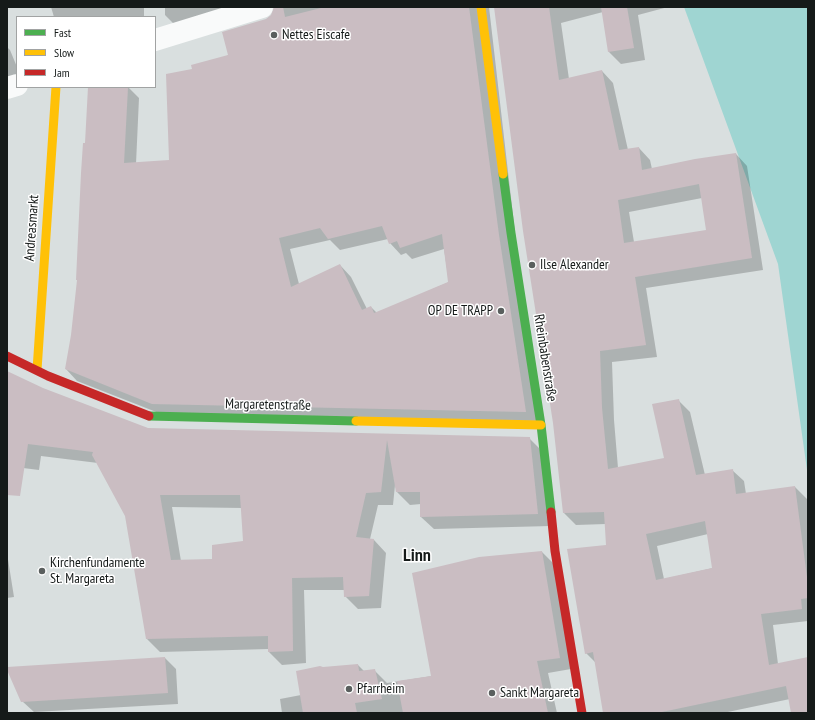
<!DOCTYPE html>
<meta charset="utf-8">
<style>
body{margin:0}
#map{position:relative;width:815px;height:720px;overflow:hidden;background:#d9dfdf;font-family:"PT Sans Narrow",sans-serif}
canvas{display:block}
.frame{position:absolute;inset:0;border:8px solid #151a19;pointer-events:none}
.legend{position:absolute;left:16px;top:16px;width:140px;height:72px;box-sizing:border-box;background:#fff;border:1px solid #a1a3a3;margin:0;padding:5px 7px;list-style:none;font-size:12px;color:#151a19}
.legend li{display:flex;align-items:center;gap:8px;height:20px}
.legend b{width:20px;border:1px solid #a1a3a3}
</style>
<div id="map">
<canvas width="815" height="720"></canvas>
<div class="frame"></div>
<ul class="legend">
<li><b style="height:5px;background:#4caf50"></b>Fast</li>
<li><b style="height:5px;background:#ffc107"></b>Slow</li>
<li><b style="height:5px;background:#c62828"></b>Jam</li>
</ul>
</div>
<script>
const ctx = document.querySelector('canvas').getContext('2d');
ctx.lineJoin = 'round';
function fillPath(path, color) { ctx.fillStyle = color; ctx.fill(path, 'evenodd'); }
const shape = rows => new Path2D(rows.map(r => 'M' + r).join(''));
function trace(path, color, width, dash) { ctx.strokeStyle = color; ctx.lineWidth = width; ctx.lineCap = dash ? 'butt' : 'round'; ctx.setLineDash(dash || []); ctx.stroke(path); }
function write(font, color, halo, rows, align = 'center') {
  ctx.font = font + ' "PT Sans Narrow",sans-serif'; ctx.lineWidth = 3; ctx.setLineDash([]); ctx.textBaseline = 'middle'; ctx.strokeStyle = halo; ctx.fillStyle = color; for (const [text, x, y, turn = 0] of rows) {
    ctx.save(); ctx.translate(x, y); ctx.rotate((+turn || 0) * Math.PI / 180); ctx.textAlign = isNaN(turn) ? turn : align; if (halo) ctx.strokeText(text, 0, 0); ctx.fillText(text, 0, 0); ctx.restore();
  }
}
fillPath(shape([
 [684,7,808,7,808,477,778,264]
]), '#9fd5d2');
fillPath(shape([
 [51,7,144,7,144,17,54,17],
 [165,7,269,7,177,27,165,15],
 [275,7,489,7,537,423,164,415,77,381,66,369,72,335,78,281,89,87,128,87,139,98,136,164,170,161,193,70,229,55,272,16],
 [388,239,390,243,401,255,406,253,412,259,444,249,449,282,377,313,371,307,367,309,351,277,340,265,299,284,290,249,330,240,340,250],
 [495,7,668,7,638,15,645,60,621,64,609,52,603,12,561,23,569,79,602,71,613,83,628,150,639,148,650,160,652,169,736,154,747,166,763,270,646,288,657,357,612,362,614,420,618,468,666,459,678,400,690,412,705,475,732,470,744,481,746,494,795,487,807,499,808,509,808,621,773,625,778,664,808,658,808,713,792,713,790,699,723,713,604,713,596,663,586,653,607,546,606,524,576,525,564,513,554,423],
 [702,198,707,231,634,242,629,212],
 [708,534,713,568,664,579,657,546],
 [7,47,10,50,17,67,17,87,7,92],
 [7,372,43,389,148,429,529,438,542,451,551,526,434,529,421,517,421,504,410,505,397,492,395,485,393,505,378,505,370,539,374,540,386,553,381,608,358,609,345,596,345,590,304,590,306,663,282,665,269,652,269,649,160,652,147,639,126,515,98,463,41,456,39,470,7,466],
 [172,507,242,508,244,542,213,560,181,561],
 [542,552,554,564,571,669,548,673,557,713,282,713,280,699,301,695,323,668,358,665,364,671,374,670,387,683,432,676],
 [7,553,14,597,7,598],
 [165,658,176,669,178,704,34,712,22,701]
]), '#0003');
fillPath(shape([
 [274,7,283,7,285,17,325,7,469,7,499,235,526,412,152,404,65,369,71,335,77,280,76,280,81,173,83,143,85,143,88,87,128,87,124,163,169,160,166,74,192,69,191,65,228,55,222,32,266,19,271,15],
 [382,226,389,244,397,241,400,248,442,234,448,282,374,313,371,306,362,310,340,264,291,287,279,238,320,228,328,239],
 [494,7,549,7,559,80,602,70,619,150,639,147,642,170,695,159,736,153,752,258,635,277,646,345,600,351,602,408,608,469,664,458,652,404,679,399,696,475,733,469,736,494,795,486,808,585,808,598,801,599,802,609,761,614,769,665,808,657,808,713,791,713,786,686,657,713,603,713,593,652,585,654,567,549,606,545,604,512,563,513,553,423,523,231],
 [699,184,706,230,624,243,618,200],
 [705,521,712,568,656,580,646,534],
 [601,7,627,7,634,48,608,52],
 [7,371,43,388,148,428,530,437,538,514,420,517,420,492,396,492,387,440,381,492,366,493,356,537,374,539,369,596,344,597,343,577,292,578,293,651,268,652,268,636,146,639,125,516,92,455,93,452,28,444,20,496,7,495],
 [160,495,240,495,243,541,212,545,212,559,171,560],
 [542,551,560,658,537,661,548,713,403,713,397,681,431,676,412,573,479,557],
 [165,657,168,693,21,702,7,670,7,667],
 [358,664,359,671,375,669,382,699,355,703,357,713,303,713,296,671,320,666,323,667]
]), '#cabdc2');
trace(shape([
 [155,40,262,7],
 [7,88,17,85]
]), '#f9fafa', 22);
trace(shape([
 [503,174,511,233,541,425,551,512],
 [149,416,356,421]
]), '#4caf50', 9);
trace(shape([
 [481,7,503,174],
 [37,370,56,87],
 [356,421,541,425]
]), '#ffc107', 9);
trace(shape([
 [7,356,48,376,149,416],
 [551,512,555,551,582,713]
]), '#c62828', 9);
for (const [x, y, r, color] of [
 [274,35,4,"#5a5f5e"],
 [532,265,4,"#5a5f5e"],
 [501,311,4,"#5a5f5e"],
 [42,571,4,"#5a5f5e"],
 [349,689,4,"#5a5f5e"],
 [492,693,4,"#5a5f5e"]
]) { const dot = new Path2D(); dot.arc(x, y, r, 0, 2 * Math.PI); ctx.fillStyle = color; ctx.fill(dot); trace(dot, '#fff', 1.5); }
write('14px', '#151a19', '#fff', [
 ["Nettes Eiscafe",282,35],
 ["Ilse Alexander",540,265],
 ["OP DE TRAPP",493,311,"right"],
 ["Kirchenfundamente",50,563],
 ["St. Margareta",50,579],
 ["Pfarrheim",357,689],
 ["Sankt Margareta",500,693]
], 'left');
write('14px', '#151a19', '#fff', [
 ["Andreasmarkt",32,228,-86],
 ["Rheinbabenstraße",545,358,81],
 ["Margaretenstraße",268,405,1]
]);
write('bold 18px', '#151a19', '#fff', [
 ["Linn",417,556]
]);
</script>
